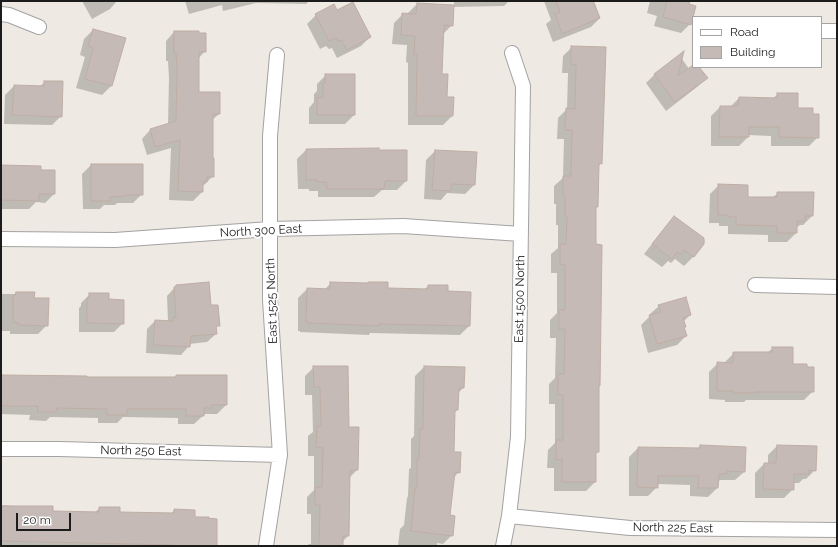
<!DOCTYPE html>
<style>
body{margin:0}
#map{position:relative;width:838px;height:547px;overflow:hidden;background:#eee9e2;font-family:Raleway,sans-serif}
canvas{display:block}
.frame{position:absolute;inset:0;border:2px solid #1c1c1c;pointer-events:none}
.legend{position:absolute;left:692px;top:16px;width:130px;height:52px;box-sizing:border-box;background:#fff;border:1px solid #a4a4a4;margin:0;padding:5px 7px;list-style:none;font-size:12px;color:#1c1c1c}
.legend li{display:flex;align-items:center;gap:8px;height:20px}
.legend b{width:20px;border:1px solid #a4a4a4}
.scale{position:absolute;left:16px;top:513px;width:55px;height:18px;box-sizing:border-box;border:2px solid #1c1c1c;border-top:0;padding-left:5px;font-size:12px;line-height:14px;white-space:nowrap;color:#1c1c1c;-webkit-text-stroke:3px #fff;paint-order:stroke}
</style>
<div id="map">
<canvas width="838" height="547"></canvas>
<div class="frame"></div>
<ul class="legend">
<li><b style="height:5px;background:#fff"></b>Road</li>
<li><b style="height:11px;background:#c5bab5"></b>Building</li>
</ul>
<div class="scale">20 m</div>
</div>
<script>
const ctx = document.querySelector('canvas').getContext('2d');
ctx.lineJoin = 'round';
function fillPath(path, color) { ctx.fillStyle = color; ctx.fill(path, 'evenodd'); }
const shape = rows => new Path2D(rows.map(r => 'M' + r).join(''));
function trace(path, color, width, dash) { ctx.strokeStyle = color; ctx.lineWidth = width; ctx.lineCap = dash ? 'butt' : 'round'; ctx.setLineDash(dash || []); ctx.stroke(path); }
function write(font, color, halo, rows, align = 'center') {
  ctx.font = font + ' Raleway,sans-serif'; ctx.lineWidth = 4; ctx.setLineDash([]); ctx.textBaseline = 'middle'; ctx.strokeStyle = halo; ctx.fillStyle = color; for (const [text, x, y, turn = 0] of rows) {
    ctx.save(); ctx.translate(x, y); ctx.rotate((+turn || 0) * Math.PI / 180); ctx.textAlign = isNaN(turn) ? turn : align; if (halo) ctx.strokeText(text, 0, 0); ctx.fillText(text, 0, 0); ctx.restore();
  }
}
fillPath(shape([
 [82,1,117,1,110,9,92,19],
 [185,1,309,1,306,4,256,3,223,11,222,5,189,14],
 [454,1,509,1,504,6,453,7,452,25,443,34,441,75,446,98,453,98,452,116,443,125,408,125,408,63,406,62,407,45,392,44,394,23,403,14,408,14,408,13,417,4,454,6],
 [544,1,594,1,600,18,591,27,553,42,546,24,551,20],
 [650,1,689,1,688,5,690,24,681,33,654,26,657,16,647,13],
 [336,12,370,37,361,46,337,58,332,48,329,49,326,46,320,49,307,24,316,15],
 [93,30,125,39,111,86,102,95,76,88,85,57,80,55,84,39],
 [174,32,205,51,198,59,198,93,219,114,212,120,213,176,204,185,202,185,202,192,193,201,169,200,171,148,147,155,142,139,150,130,168,125,169,78,168,61,166,61,166,41],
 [572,47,601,163,598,167,597,207,595,208,599,386,598,452,595,454,595,482,586,491,554,491,554,468,547,468,548,450,555,443,555,404,549,404,549,384,555,378,556,338,550,338,550,320,557,313,557,273,551,273,551,254,558,248,558,225,556,225,556,204,554,204,554,186,563,178,564,139,557,139,558,118,567,109,568,73,562,73,563,56],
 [680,56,689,69,693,66,693,67,698,67,706,78,697,87,666,111,646,83,655,74],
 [326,75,354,115,345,124,309,124,309,108,314,102,314,94,317,91,317,84],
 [45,82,61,116,52,125,4,124,5,95,14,86,39,87],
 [778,94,797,109,812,115,818,137,809,146,771,146,771,136,748,135,748,137,739,146,711,146,711,116,720,107,730,107,739,98,772,99],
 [306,150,406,181,397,190,382,190,374,197,318,197,318,191,309,191,309,189,298,189,297,159],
 [435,151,476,153,474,185,465,194,447,193,441,200,424,199,426,160],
 [91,165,142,194,133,203,117,203,115,205,104,205,100,209,83,209,82,174],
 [1,166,40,171,54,194,45,203,36,202,29,209,1,209],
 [719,185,747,198,772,198,778,193,812,216,803,225,800,225,796,228,796,233,787,242,768,242,768,235,728,234,728,226,719,226,719,223,709,223,710,194],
 [674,217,705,241,693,257,684,266,675,259,671,263,668,261,662,267,644,254,666,226],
 [331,283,387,289,424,290,428,286,447,292,469,326,460,335,370,333,369,335,300,332,300,331,298,331,298,298,307,289,324,290],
 [176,286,219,325,215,329,216,334,207,342,189,344,189,346,181,355,146,353,147,329,155,321,168,321,167,296],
 [16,293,33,299,47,325,38,334,10,334,10,331,1,331,1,294,15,294],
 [90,294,123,323,114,332,79,332,79,308,81,306,81,303],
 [659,306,690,315,683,322,685,326,683,328,686,336,677,345,648,353,641,325,650,316,650,314],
 [773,348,792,365,813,391,804,400,746,400,744,402,725,402,725,400,709,399,709,372,718,363,725,364,725,362,734,353,767,353],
 [314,367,348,428,357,470,348,479,348,536,342,542,342,546,307,546,309,544,311,544,311,514,307,514,307,497,314,490,314,456,308,456,308,436,313,432,312,395,305,395,305,376],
 [424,367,463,388,458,393,457,410,454,413,453,453,459,472,453,478,449,516,452,535,443,544,437,543,437,546,398,546,400,529,404,525,407,498,408,496,409,469,411,468,411,439,414,436,415,376],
 [1,376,173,378,176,376,226,405,217,414,205,414,194,424,178,424,178,418,123,417,117,423,98,423,98,418,50,417,46,421,29,420,30,415,1,414],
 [700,446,744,472,735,480,720,480,718,482,717,488,708,497,690,496,690,485,657,484,657,487,648,496,629,496,629,457,638,448,698,448],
 [777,446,815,470,806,479,803,479,799,483,793,483,793,489,784,498,755,498,755,473,764,464,768,464,768,455],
 [1,505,14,506,14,507,52,512,95,512,100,508,119,513,171,514,174,510,194,518,216,546,1,546]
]), '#0003');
const building = shape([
 [556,1,593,1,600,18,562,34,555,14,560,12,556,1],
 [667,1,690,1,689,4,696,6,691,25,663,17,667,1],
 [353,2,371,37,347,50,341,40,338,41,336,38,329,41,315,14,334,4,337,10,353,2],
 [417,3,454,5,453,26,444,25,442,74,448,74,447,97,454,97,453,116,416,116,417,54,414,54,415,36,401,35,402,13,416,14,417,3],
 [93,29,126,38,112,86,85,79,93,48,88,46,93,29],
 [174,31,199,31,199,33,206,33,206,52,199,52,199,92,220,92,220,114,213,114,213,158,214,158,214,177,207,177,207,182,203,182,203,192,178,191,180,140,155,147,150,129,176,121,177,69,176,53,174,53,174,31],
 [571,46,606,47,602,164,599,163,598,207,596,207,596,244,602,245,600,386,599,386,599,452,596,452,596,482,562,482,562,459,556,460,556,440,563,440,563,395,558,395,558,374,564,374,565,329,559,329,559,310,565,310,565,264,560,265,560,244,566,244,567,217,565,217,565,195,563,195,563,176,571,176,572,130,565,130,566,108,575,109,576,65,571,64,571,46],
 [684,51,678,76,693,65,693,67,699,67,708,78,675,102,654,74,684,51],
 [325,74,355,74,355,115,317,115,317,98,323,97,323,84,325,83,325,74],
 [44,81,63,81,62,117,12,115,14,85,44,86,44,81],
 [777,93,798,93,798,108,813,108,813,114,819,114,819,138,779,137,779,127,749,127,749,137,719,137,720,106,738,106,739,97,777,98,777,93],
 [379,148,379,150,407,150,407,181,385,181,384,189,327,189,326,182,317,182,317,180,306,180,306,149,379,148],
 [435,150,477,152,475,185,451,184,451,191,432,190,435,150],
 [91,164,143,164,143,195,125,195,125,196,110,197,110,201,91,201,91,164],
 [1,165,41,166,41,170,55,170,55,194,39,194,39,201,1,200,1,165],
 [718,184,748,185,748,197,777,197,777,192,814,192,813,216,805,216,805,221,797,221,797,233,777,233,777,226,736,225,736,217,728,217,728,215,718,215,718,184],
 [674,216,704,238,704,244,694,257,684,250,680,255,677,252,672,259,652,244,674,216],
 [209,282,211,305,218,305,220,326,216,326,217,334,191,336,190,347,153,345,155,320,173,321,173,317,176,317,174,287,176,286,176,285,209,282],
 [330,282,368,283,368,282,388,282,388,288,428,289,428,285,448,285,448,291,471,292,470,326,379,324,379,326,308,323,308,322,306,322,307,288,330,289,330,282],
 [16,292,35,292,34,298,49,298,48,326,19,325,19,323,13,322,13,296,15,296,16,292],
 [89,293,109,293,109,299,124,300,124,324,87,323,87,298,89,298,89,293],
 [686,297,691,315,683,318,686,327,684,327,687,336,657,344,649,315,661,312,658,305,686,297],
 [772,347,793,347,793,364,807,364,807,367,814,367,814,392,754,392,754,393,733,393,733,391,717,391,717,362,733,363,733,352,772,352,772,347],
 [313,366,348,366,349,427,359,427,358,470,350,470,349,536,343,536,343,546,319,546,320,505,315,505,315,487,322,487,323,448,316,447,317,426,321,426,320,387,314,387,313,366],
 [424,366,465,367,464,388,459,388,458,410,455,410,454,452,461,452,460,473,455,472,450,515,455,516,453,536,411,531,415,488,417,488,417,459,419,459,420,429,423,429,424,366],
 [1,375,87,376,87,377,176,377,176,375,227,375,227,405,212,405,212,408,204,408,204,416,186,416,186,409,127,409,127,415,107,415,107,409,57,408,56,412,38,412,38,406,1,406,1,375],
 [700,445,746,447,745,472,727,471,727,474,719,474,718,488,698,488,699,476,658,476,658,488,637,487,638,447,700,448,700,445],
 [777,445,817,446,816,471,809,470,809,474,794,474,794,490,763,489,764,463,776,463,777,445],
 [1,506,53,506,53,511,99,512,99,507,120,507,120,512,174,513,174,509,195,510,195,517,209,517,208,518,217,519,217,546,174,546,174,545,1,541,1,506]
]);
fillPath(building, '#c5bab5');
trace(building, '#bfada4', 1);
const street = shape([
 [1,14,9,15,39,27],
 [821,31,837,31],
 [1,239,115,240,270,229,403,226,521,234],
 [755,285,837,287],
 [1,449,59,449,280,455],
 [509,516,630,528,837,530],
 [266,546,280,455,270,300,270,136,277,55],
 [503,546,509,516,518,437,523,86,512,53]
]);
trace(street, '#a3a3a3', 16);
trace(street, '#fff', 14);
write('12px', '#1c1c1c', '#fff', [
 ["North 300 East",261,231,-3],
 ["East 1500 North",520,299,-89],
 ["East 1525 North",272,301,-92],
 ["North 250 East",141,451,1],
 ["North 225 East",673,528,1]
]);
</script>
